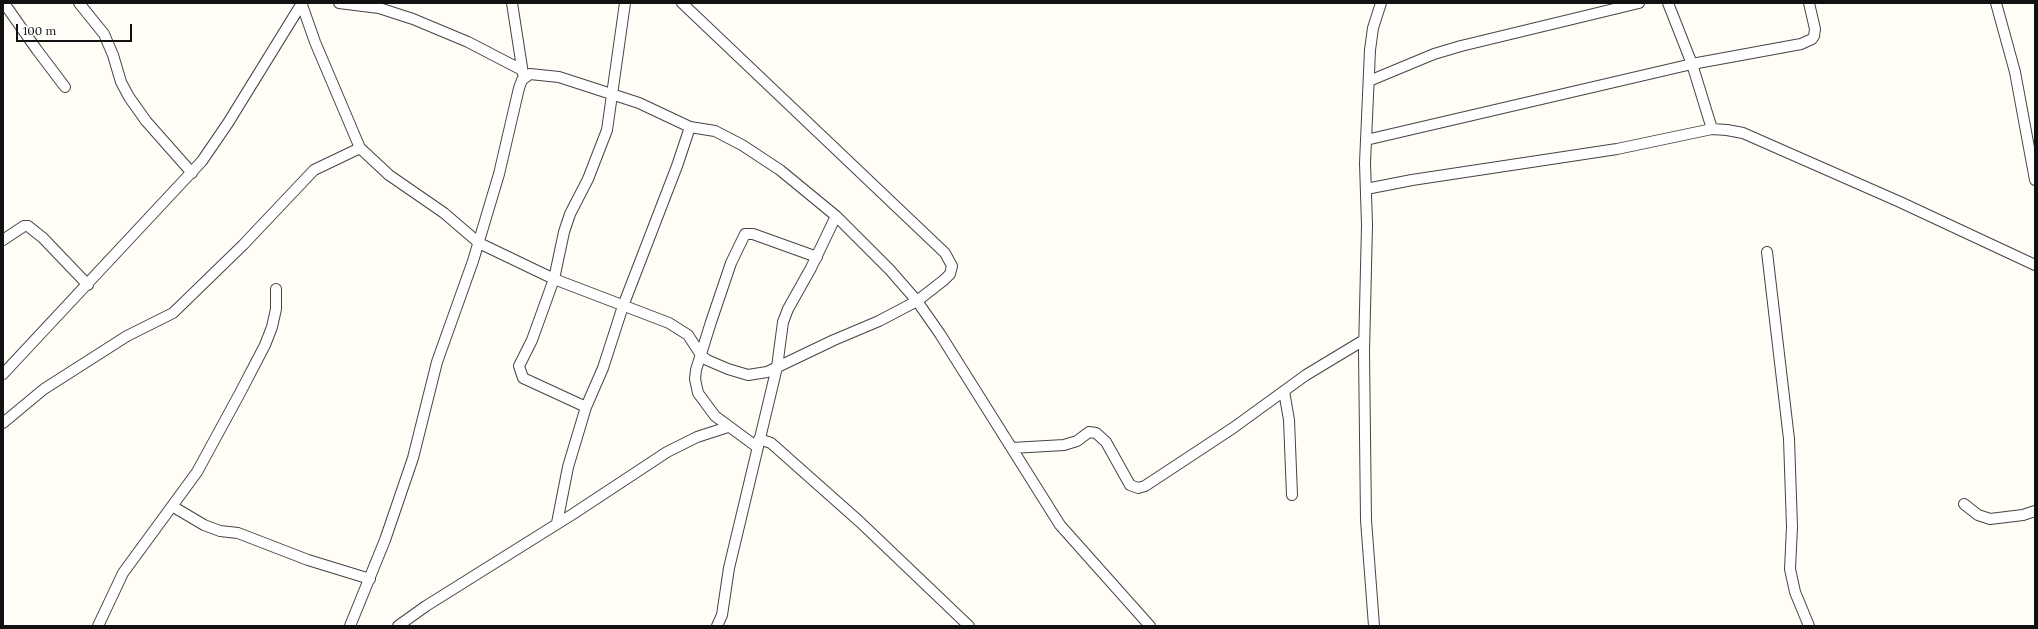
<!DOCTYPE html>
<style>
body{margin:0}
#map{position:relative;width:2038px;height:629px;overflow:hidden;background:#fffdf5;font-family:Lora,serif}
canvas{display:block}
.frame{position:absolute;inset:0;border:4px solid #111;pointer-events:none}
.scale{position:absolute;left:16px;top:24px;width:116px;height:18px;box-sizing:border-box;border:2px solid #111;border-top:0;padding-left:5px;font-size:12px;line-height:14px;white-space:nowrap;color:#111;-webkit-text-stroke:3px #fff;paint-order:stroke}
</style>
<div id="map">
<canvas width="2038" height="629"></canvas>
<div class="frame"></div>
<div class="scale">100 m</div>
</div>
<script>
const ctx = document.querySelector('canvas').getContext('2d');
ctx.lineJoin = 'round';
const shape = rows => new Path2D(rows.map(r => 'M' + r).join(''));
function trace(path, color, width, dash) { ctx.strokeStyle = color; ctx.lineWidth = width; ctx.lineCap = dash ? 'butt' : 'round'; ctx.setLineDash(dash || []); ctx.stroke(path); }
const minor = shape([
 [4,3,37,50,65,87],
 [79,3,104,34,113,55,121,82,129,97,146,121,192,173],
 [339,3,379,8,413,19,468,42,522,70],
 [512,3,523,74],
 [1668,3,1692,64,1712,129],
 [1996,3,2015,72,2035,180],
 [302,5,315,42,360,148,389,175,444,213,479,243,554,279,669,323,688,335,701,355,707,360,728,369,748,375,767,372,834,340,879,321,917,301,944,280,950,274,952,266,945,253,682,3],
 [1369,81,1434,54,1461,46,1639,3],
 [1366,140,1692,64,1801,44,1812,39,1814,36,1815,29,1809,3],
 [1366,189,1412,180,1617,149,1712,129,1727,130,1743,133,1900,202,2035,265],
 [3,240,24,226,28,226,43,238,88,285],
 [1767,252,1789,439,1792,527,1790,569,1795,592,1809,626],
 [3,374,202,161,228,123,302,3],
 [1284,391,1289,420,1292,495],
 [586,407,523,378,519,366,532,340,554,279,564,232,570,214,588,179,607,130,625,3],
 [3,423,44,389,127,336,173,313,243,245,314,170,360,148],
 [759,439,771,443,860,522,969,626],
 [757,447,715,416,698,393,695,379,696,370,711,322,731,263,745,234,753,234,817,257],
 [1012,448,1064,445,1077,441,1089,432,1096,433,1106,442,1130,485,1138,488,1145,486,1233,428,1306,375,1364,340],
 [1964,504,1978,515,1990,519,2023,515,2035,511],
 [172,506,204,525,220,531,238,533,308,560,370,579],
 [557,523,568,467,586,407,603,368,623,306,677,166,690,127],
 [98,626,123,573,197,472,240,393,265,345,272,327,276,309,276,289],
 [350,626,385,540,413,458,437,362,473,261,499,174,519,88,522,80,530,74,559,77,639,103,690,127,715,131,742,145,780,170,836,216,890,270,917,301,940,334,1060,525,1150,626],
 [398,626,426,606,573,514,667,452,697,437,728,427],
 [717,626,722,615,729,568,777,367,783,322,788,309,811,268,836,216],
 [1374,626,1366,520,1364,352,1367,225,1365,163,1370,50,1373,28,1381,3]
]);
trace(minor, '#444', 12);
trace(minor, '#fff', 10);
</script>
